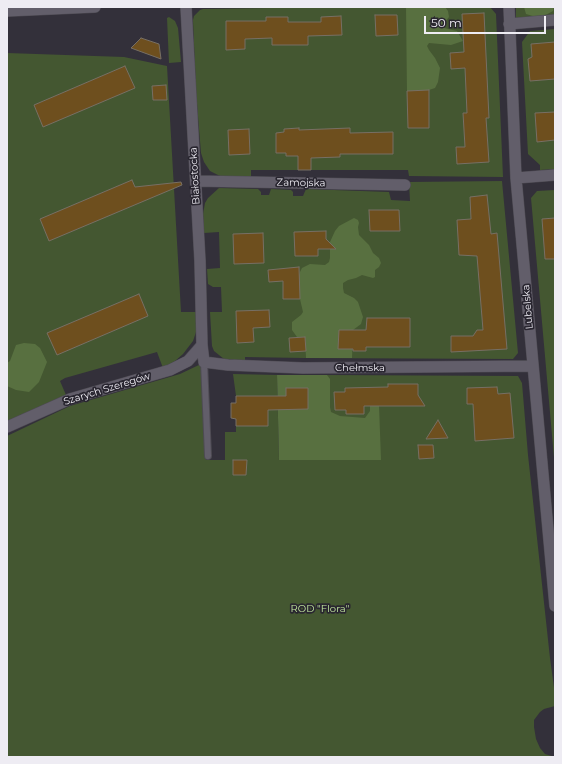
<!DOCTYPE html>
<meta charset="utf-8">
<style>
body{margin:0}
#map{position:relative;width:562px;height:764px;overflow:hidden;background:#33303a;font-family:Montserrat,sans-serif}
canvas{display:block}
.frame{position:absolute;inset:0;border:8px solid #eeecf3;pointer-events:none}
.scale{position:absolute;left:424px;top:16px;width:122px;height:18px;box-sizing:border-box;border:2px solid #eeecf3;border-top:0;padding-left:5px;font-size:12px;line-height:14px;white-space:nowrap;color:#eeecf3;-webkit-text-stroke:3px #292630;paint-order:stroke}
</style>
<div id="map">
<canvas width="562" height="764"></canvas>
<div class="frame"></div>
<div class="scale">50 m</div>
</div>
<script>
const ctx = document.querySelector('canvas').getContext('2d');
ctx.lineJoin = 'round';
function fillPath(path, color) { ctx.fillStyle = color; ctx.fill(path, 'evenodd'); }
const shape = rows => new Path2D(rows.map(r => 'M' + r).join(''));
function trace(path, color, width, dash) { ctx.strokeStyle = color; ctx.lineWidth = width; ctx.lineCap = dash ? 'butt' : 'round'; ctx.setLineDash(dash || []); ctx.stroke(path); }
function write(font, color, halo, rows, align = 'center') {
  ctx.font = font + ' Montserrat,sans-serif'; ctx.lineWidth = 3.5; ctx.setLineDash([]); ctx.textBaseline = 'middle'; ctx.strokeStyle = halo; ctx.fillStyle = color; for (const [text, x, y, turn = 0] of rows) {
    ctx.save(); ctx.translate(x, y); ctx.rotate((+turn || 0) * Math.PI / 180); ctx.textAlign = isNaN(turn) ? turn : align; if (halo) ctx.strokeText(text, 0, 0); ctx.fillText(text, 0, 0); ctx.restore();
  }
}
fillPath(shape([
 [338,7,490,7,496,14,503,177,409,176,408,170,251,170,251,176,220,176,210,171,204,162,201,153,196,92,193,20,194,16,200,10,203,9],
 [516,7,555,7,555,16,516,19],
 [169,17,175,21,178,28,181,62,169,63,167,18],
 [555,29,555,169,540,170,540,165,528,154,522,42,530,31],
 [7,53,124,57,167,66,181,312,197,312,196,332,193,341,183,354,175,361,163,368,157,352,65,378,60,381,66,395,7,421],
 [502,181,518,353,513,359,303,358,245,357,245,361,224,359,214,351,212,346,210,312,222,312,221,287,213,287,208,284,207,269,220,268,219,232,204,233,203,214,205,203,208,198,219,188,258,189,261,192,261,195,269,195,271,189,291,190,293,192,293,196,303,196,306,189,389,192,391,200,410,201,409,182],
 [555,190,555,469,531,198,537,191],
 [201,364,206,460,225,460,225,432,236,432,236,426,268,426,268,396,236,396,233,374,277,375,279,460,329,460,327,375,518,376,522,383,528,455,550,658,555,695,555,706,544,709,540,712,534,720,534,727,536,739,540,748,545,754,555,757,7,757,7,436,70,406,180,374]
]), '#445731');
fillPath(shape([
 [406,7,445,7,448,11,449,17,443,24,443,26,444,28,457,31,463,41,451,45,429,43,427,46,429,50,435,58,440,68,438,82,435,88,429,90,407,93],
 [524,7,554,7,553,11,540,18,526,14],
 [354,218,358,220,359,223,358,227,359,235,369,245,373,253,379,258,381,263,379,267,375,270,375,277,373,278,362,275,356,278,348,280,343,283,343,288,344,293,354,298,358,302,363,317,361,324,353,330,352,358,306,358,305,337,297,337,292,330,292,322,301,315,303,312,300,299,299,276,300,272,302,268,310,264,325,265,329,262,330,258,330,242,335,231,339,226],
 [24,343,35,344,40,348,47,362,39,382,29,392,16,390,7,386,7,363,10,361,16,345],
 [277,375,327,375,330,379,330,407,331,412,340,416,365,418,370,411,370,405,379,405,381,460,279,460]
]), '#587040');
const building = shape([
 [484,13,489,118,486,118,489,162,457,164,456,147,465,147,463,113,467,113,465,68,451,69,450,53,464,52,462,14,484,13],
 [375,15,397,15,398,35,376,36,375,15],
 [341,16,342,35,308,36,308,45,272,45,272,38,245,39,245,49,226,50,226,21,266,21,266,17,288,17,288,22,321,22,321,17,341,16],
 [141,38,159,44,161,59,131,48,141,38],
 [555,42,555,79,530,81,528,59,532,57,531,44,555,42],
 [125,66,135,88,43,127,34,105,125,66],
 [166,85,167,100,153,100,152,86,166,85],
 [429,90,429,128,408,128,407,91,429,90],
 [555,112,555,140,537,142,535,113,555,112],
 [299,128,299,130,350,128,350,133,393,132,393,154,340,154,340,157,311,158,311,170,298,170,298,156,286,156,286,153,276,153,276,133,284,132,284,129,299,128],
 [249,129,250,154,229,155,228,130,249,129],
 [132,180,135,187,181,182,182,185,49,241,40,219,132,180],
 [487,195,491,234,497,233,507,349,451,352,451,336,473,336,477,330,483,330,477,256,459,255,457,220,471,219,470,197,487,195],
 [369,210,399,210,400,231,370,231,369,210],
 [555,218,555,259,545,259,542,219,555,218],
 [326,231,326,239,336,249,318,249,318,256,295,256,294,232,326,231],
 [263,233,264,263,234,264,233,234,263,233],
 [299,267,300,299,283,299,283,281,269,282,268,270,299,267],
 [139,294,148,316,57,355,47,333,139,294],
 [269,310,270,327,253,328,254,342,237,343,236,311,269,310],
 [367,318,410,318,410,347,366,347,366,351,353,351,353,349,338,349,339,330,366,330,367,318],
 [305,337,306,351,290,352,289,338,305,337],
 [388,384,418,384,418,395,425,406,364,406,364,414,346,414,346,410,335,410,334,392,345,392,345,388,388,387,388,384],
 [497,387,498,394,510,393,514,438,475,441,473,404,467,404,467,388,497,387],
 [286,388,308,388,308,409,268,410,268,426,236,426,236,419,231,418,231,403,236,403,236,396,286,396,286,388],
 [438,420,448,438,426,439,438,420],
 [418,445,433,445,434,458,419,459,418,445],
 [233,460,247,460,246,475,233,475,233,460]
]);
fillPath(building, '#6e4f1e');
trace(building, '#776f64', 1);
const service = shape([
 [204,362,208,456]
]);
const minor = shape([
 [186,7,200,261,202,345,204,362,228,365,303,368,533,366],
 [509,7,516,178,555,606],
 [7,11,95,7],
 [509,24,555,20],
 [516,178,555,175],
 [196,181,405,185],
 [7,427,70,399,170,370,188,361,202,345]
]);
trace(service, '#4e4b53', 8);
trace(minor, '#4e4b53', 12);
trace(service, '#625e6a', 6);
trace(minor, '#625e6a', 11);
write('10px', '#eeecf3', '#292630', [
 ["Białostocka",195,176,-93],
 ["Zamojska",301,183,1],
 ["Lubelska",528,307,-95],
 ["Chełmska",360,368],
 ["Szarych Szeregów",107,389,-17]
]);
write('10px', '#c5eba0', '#292630', [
 ["ROD \"Flora\"",320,609]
]);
</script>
